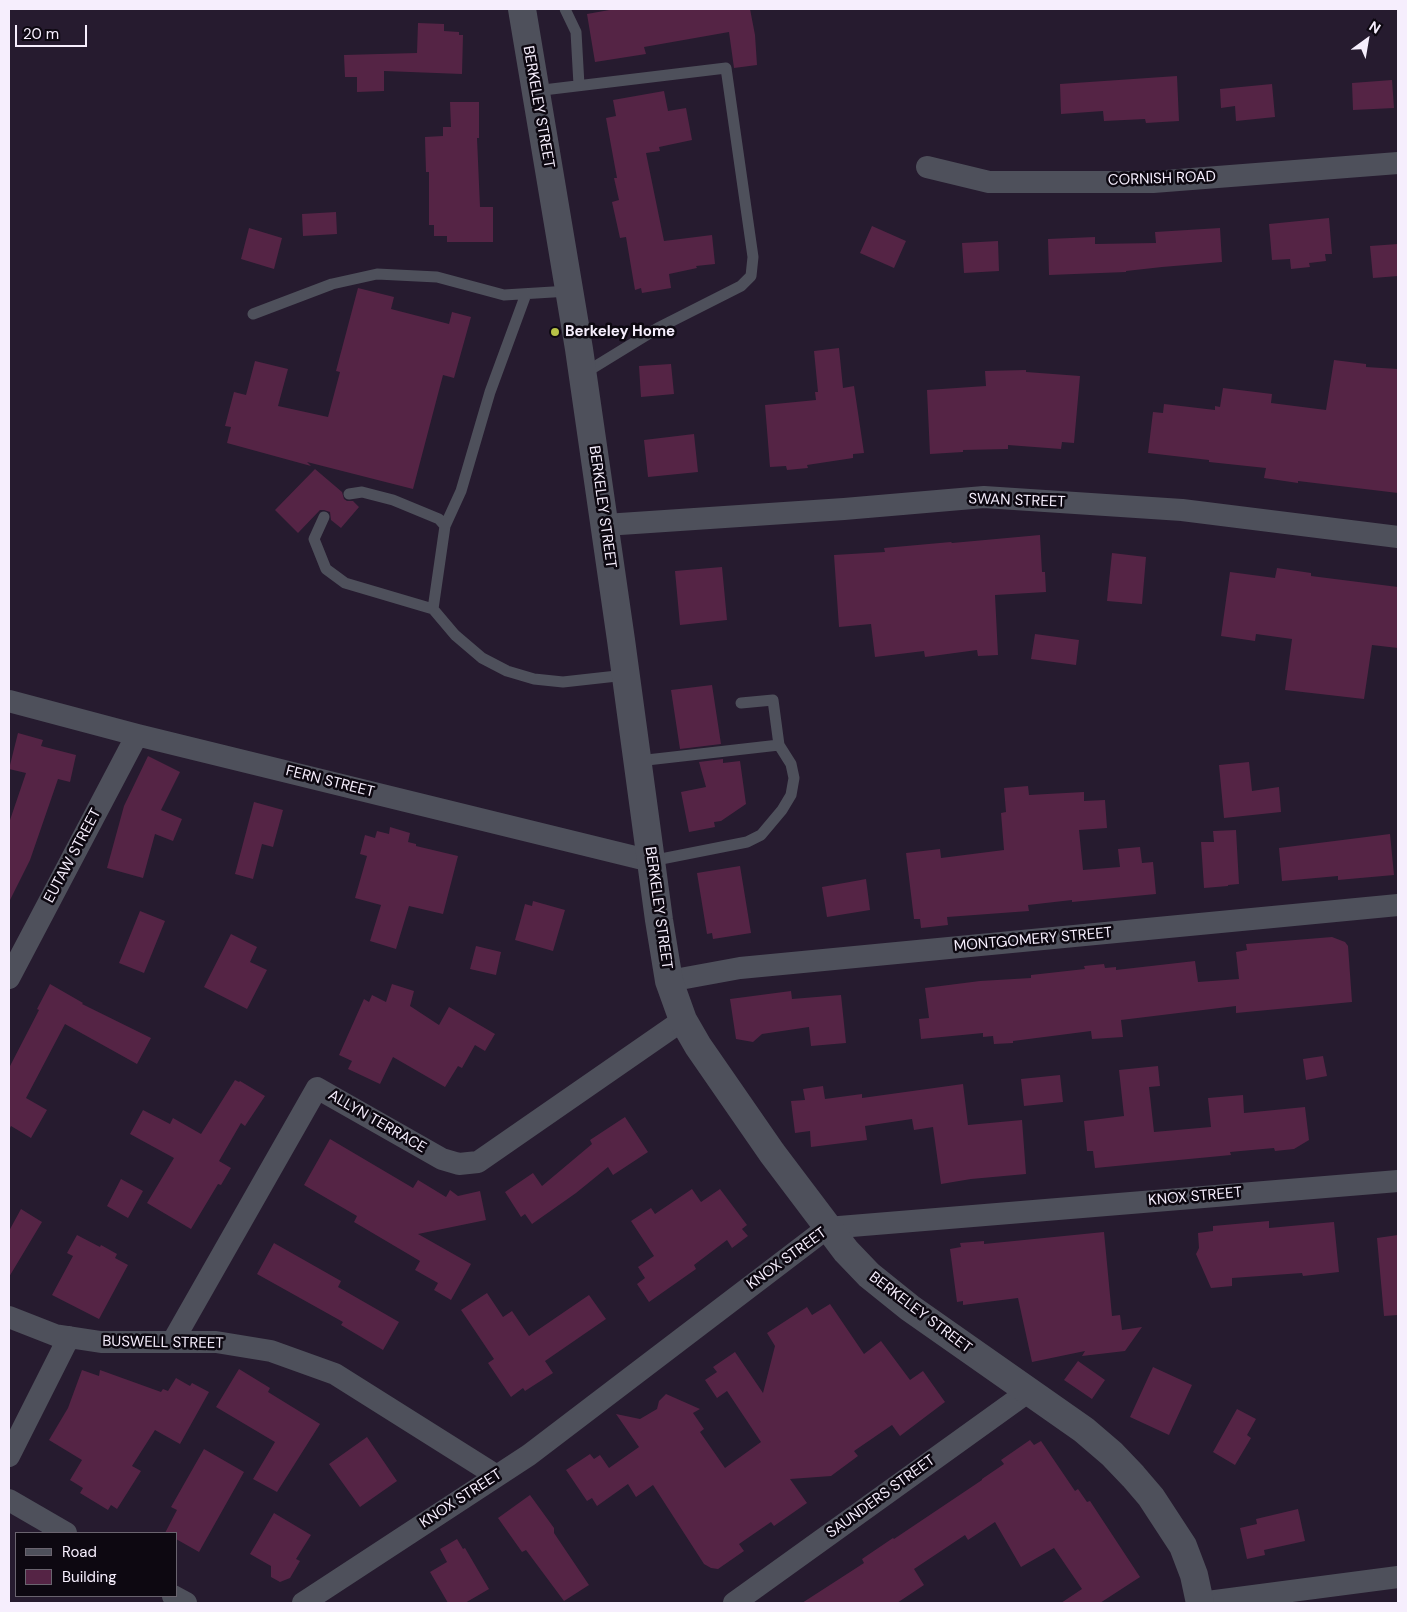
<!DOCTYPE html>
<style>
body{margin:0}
#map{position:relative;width:1407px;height:1612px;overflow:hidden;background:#261b2f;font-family:"DM Sans",sans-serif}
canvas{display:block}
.frame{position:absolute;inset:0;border:10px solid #f6eefd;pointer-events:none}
.legend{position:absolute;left:15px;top:1532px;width:162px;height:65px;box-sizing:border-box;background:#0d0811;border:1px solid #6a646f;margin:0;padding:6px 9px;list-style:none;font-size:15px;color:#f6eefd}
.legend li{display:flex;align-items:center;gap:10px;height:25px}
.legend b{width:25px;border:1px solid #6a646f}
.north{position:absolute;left:1342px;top:15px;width:50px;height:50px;-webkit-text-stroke:4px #0d0811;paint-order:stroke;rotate:32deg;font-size:14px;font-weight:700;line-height:20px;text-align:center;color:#f6eefd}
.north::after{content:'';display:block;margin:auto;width:18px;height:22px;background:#f6eefd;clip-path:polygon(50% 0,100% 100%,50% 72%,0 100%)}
.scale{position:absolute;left:15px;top:25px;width:72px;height:22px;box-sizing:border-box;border:2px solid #f6eefd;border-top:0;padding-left:6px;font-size:15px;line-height:18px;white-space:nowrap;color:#f6eefd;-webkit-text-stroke:4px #0d0811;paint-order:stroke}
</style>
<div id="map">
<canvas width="1407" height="1612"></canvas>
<div class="frame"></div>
<ul class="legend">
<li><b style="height:6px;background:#4e505b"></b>Road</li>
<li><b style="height:14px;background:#552445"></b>Building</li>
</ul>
<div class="north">N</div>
<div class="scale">20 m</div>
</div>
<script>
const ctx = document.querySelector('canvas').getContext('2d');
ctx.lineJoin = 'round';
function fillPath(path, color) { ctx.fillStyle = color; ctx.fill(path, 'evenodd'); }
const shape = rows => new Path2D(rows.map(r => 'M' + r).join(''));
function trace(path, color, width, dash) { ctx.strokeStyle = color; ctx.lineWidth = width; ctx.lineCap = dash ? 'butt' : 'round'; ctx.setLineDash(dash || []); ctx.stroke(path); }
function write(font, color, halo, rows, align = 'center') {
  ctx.font = font + ' "DM Sans",sans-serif'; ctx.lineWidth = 5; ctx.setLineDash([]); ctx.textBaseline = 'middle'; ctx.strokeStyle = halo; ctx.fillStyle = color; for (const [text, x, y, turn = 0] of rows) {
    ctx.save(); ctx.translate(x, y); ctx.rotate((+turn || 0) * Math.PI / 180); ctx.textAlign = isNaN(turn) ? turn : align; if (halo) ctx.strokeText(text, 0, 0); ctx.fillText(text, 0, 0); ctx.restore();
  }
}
fillPath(shape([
 [615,9,750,9,755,35,757,65,734,68,729,32,644,47,646,54,595,62,587,14],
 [418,23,444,24,444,31,459,32,459,35,463,35,462,74,384,71,384,91,357,92,357,77,345,77,344,55,417,53],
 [1177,76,1179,121,1146,123,1145,119,1104,121,1103,111,1061,114,1060,84],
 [1392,80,1394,108,1353,110,1352,83],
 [1272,84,1275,117,1236,121,1235,106,1221,108,1220,89],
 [664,91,668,111,686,108,692,140,659,147,660,151,646,153,664,241,712,235,715,264,696,266,697,268,669,274,671,288,642,293,641,288,635,290,626,237,620,238,612,202,619,200,614,178,617,178,606,118,616,116,613,100],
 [450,102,479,102,479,138,477,138,480,207,493,207,493,242,447,242,447,236,434,236,434,225,429,225,429,172,426,172,425,137,443,136,443,127,451,127],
 [336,212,337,234,303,236,302,214],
 [1329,218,1332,254,1325,254,1326,261,1309,263,1310,267,1291,269,1290,259,1272,260,1269,224],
 [872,226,906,241,894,268,860,253],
 [249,228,282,238,274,269,241,259],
 [1220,228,1222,262,1162,267,1126,271,1126,272,1049,275,1048,239,1095,237,1095,244,1156,243,1155,232],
 [998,241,999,271,964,273,962,243],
 [1398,244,1398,276,1373,278,1370,246],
 [358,288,394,297,391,309,449,324,452,312,471,317,454,378,443,375,413,489,307,462,311,466,227,443,231,427,225,426,234,392,246,395,255,361,288,369,278,406,328,417,340,372,336,371],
 [839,348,843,388,854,386,864,453,853,454,853,458,807,465,808,468,787,470,786,466,770,467,765,405,816,400,815,392,818,392,814,351],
 [1334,360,1366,364,1366,367,1398,369,1398,493,1298,481,1298,483,1264,478,1266,468,1209,462,1209,460,1148,453,1153,412,1163,413,1164,404,1215,410,1215,406,1220,407,1223,388,1272,394,1271,403,1326,410],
 [671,364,674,394,641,397,639,366],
 [1026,370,1026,372,1080,376,1074,443,1062,442,1061,449,1008,445,1008,449,963,450,963,452,930,454,927,390,986,386,985,371],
 [694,434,698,472,648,477,644,440],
 [315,469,342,492,344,499,347,501,353,501,359,507,341,528,331,520,330,512,324,510,320,510,298,533,275,510],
 [1040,535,1042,572,1045,572,1046,592,995,595,998,655,978,656,977,650,925,657,924,651,875,657,871,624,839,627,834,555,885,552,884,548,951,542,952,543],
 [1112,553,1146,557,1142,604,1107,601],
 [722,567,727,620,680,625,675,571],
 [1277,568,1311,573,1311,576,1398,587,1398,648,1372,645,1364,699,1285,690,1292,639,1256,634,1255,641,1221,636,1230,572,1275,578],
 [1035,634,1079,640,1076,665,1031,659],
 [712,685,721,744,680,749,671,690],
 [18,733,43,740,41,746,76,755,70,782,58,779,30,860,9,902,9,823,26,773,9,769],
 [148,756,180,772,161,810,182,819,173,841,155,834,143,878,107,868,124,806],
 [723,759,723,763,740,761,746,804,721,821,714,822,715,827,689,832,681,792,706,787,699,762],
 [1249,762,1252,791,1279,787,1281,812,1224,818,1219,765],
 [1028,786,1029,795,1084,792,1084,801,1105,800,1107,828,1079,830,1083,870,1120,867,1118,849,1140,847,1142,863,1153,862,1156,894,1072,902,1072,900,1028,905,1029,911,947,917,948,925,921,928,920,919,914,919,906,853,940,849,941,858,1004,850,1001,813,1006,812,1004,788],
 [254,802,283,810,273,847,262,844,253,879,235,874],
 [390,827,410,833,408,842,416,844,416,846,458,856,443,914,409,906,396,949,370,941,381,905,355,898,367,856,360,854,365,835,375,838,377,831,389,834],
 [1236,830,1239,884,1228,885,1228,886,1204,888,1201,842,1214,842,1213,831],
 [1390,834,1394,875,1338,880,1338,876,1282,881,1279,848],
 [740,866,751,933,713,939,712,933,707,934,697,873],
 [866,879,870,910,827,917,822,887],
 [533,901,565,910,553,951,515,940,525,904,532,906],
 [140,911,165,921,144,973,119,963],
 [231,934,257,947,250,962,267,970,247,1009,204,987],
 [1332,937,1345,942,1348,946,1352,1002,1236,1013,1236,1006,1121,1020,1123,1037,1092,1039,1091,1031,1013,1041,1013,1043,994,1044,993,1036,983,1037,983,1033,921,1039,919,1019,929,1018,925,988,980,981,1031,978,1031,975,1085,969,1084,966,1104,964,1105,968,1116,967,1116,970,1195,961,1198,982,1239,979,1236,952,1247,950,1246,944],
 [476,946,501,952,496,975,470,969],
 [50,984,83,1003,82,1004,151,1038,137,1064,65,1024,26,1098,47,1110,31,1138,11,1126,9,1130,9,1068,39,1010,37,1009],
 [392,984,414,991,410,1006,439,1025,449,1007,495,1034,485,1051,475,1045,462,1068,458,1066,445,1087,393,1057,380,1084,348,1069,352,1061,339,1055,364,999,369,1002,372,995,386,1002],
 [791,991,792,999,841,995,846,1043,811,1046,809,1027,762,1034,753,1042,736,1039,730,999],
 [1323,1056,1327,1076,1306,1080,1303,1059],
 [1158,1066,1160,1086,1149,1087,1154,1132,1211,1127,1208,1098,1243,1095,1244,1113,1305,1107,1309,1140,1294,1149,1275,1151,1274,1148,1230,1152,1231,1155,1095,1168,1093,1151,1087,1151,1084,1121,1124,1116,1119,1070],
 [1060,1075,1063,1102,1024,1106,1021,1079],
 [235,1080,239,1082,240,1081,265,1096,245,1126,241,1123,219,1161,231,1168,221,1185,218,1184,191,1229,147,1203,174,1158,130,1134,143,1110,170,1124,173,1118,201,1134],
 [963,1084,968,1125,1022,1120,1026,1174,971,1179,941,1184,933,1127,914,1130,912,1119,865,1126,867,1140,811,1147,810,1131,795,1133,791,1101,805,1100,803,1089,823,1086,825,1099,862,1094,862,1098],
 [625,1117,648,1152,613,1175,608,1167,576,1193,532,1224,525,1214,521,1217,505,1192,533,1173,542,1186,592,1144,590,1140],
 [330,1139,413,1188,418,1180,446,1197,450,1190,458,1196,480,1191,486,1220,418,1234,471,1264,451,1300,434,1290,438,1283,415,1270,420,1261,354,1222,357,1216,304,1185],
 [121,1179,143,1191,128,1218,107,1206],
 [692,1189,701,1202,720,1189,747,1225,742,1229,748,1236,732,1248,727,1240,694,1265,696,1269,649,1302,637,1284,645,1278,638,1267,654,1256,631,1221,651,1208,655,1214],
 [21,1209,42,1222,9,1277,9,1231],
 [1269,1221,1269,1228,1334,1222,1339,1272,1303,1276,1302,1273,1232,1278,1232,1286,1211,1288,1196,1254,1199,1248,1198,1233,1213,1231,1213,1226],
 [1104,1232,1112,1316,1120,1315,1122,1330,1142,1327,1125,1351,1082,1356,1085,1351,1032,1362,1018,1298,963,1305,963,1301,957,1302,950,1249,961,1247,960,1243,984,1241,984,1244],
 [77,1235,100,1247,101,1245,117,1254,115,1258,128,1265,99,1319,52,1295,73,1256,67,1253],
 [1398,1235,1398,1315,1384,1316,1377,1238],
 [274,1243,341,1281,338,1287,399,1322,383,1350,341,1325,343,1322,257,1274],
 [487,1293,503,1317,512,1311,529,1336,589,1295,606,1319,545,1361,553,1373,525,1391,523,1388,511,1397,488,1363,494,1359,461,1310],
 [830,1304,864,1354,881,1341,910,1380,923,1371,945,1402,900,1436,892,1425,854,1451,858,1456,831,1476,790,1479,807,1503,774,1526,771,1522,739,1544,744,1551,718,1569,711,1568,704,1564,653,1485,636,1497,628,1484,597,1506,592,1498,587,1501,566,1470,590,1454,594,1459,600,1455,609,1468,639,1447,616,1414,640,1419,657,1409,659,1401,666,1394,700,1409,693,1413,704,1429,700,1432,725,1468,761,1442,727,1391,717,1398,705,1380,717,1372,713,1367,735,1352,763,1393,775,1346,767,1333,807,1307,812,1315],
 [1078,1361,1105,1380,1092,1399,1064,1380],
 [1153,1367,1192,1385,1169,1435,1130,1417],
 [239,1369,270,1388,268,1392,320,1424,277,1492,253,1479,275,1442,216,1407],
 [82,1370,99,1376,100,1370,161,1392,163,1389,168,1391,176,1378,190,1386,192,1383,209,1392,180,1444,155,1430,132,1466,141,1471,117,1509,111,1505,108,1510,80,1493,83,1488,70,1480,82,1460,49,1440,68,1408],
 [1237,1409,1256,1419,1247,1435,1251,1438,1235,1465,1213,1452],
 [367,1437,397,1481,360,1507,329,1464],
 [1030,1440,1034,1445,1041,1441,1075,1491,1078,1489,1087,1502,1090,1501,1140,1577,1100,1603,1061,1603,1082,1589,1054,1548,1021,1567,995,1522,968,1540,965,1535,914,1569,924,1585,897,1603,802,1603,864,1563,862,1559,893,1538,894,1539,982,1480,982,1479,1004,1464,1001,1460],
 [204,1449,244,1472,199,1552,176,1539,176,1533,165,1533,177,1510,171,1507],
 [530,1495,554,1528,554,1533,589,1585,564,1601,526,1550,522,1552,498,1518],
 [1298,1509,1305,1541,1264,1550,1265,1555,1247,1559,1240,1528,1257,1524,1256,1519],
 [274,1513,311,1535,296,1559,300,1561,290,1578,280,1582,271,1577,271,1566,250,1554],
 [457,1539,463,1549,465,1548,489,1589,465,1603,448,1603,430,1572,447,1562,440,1549]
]), '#552445');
trace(shape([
 [565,9,576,32,579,85],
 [535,91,726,68,753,257,751,276,741,286,658,328,583,374],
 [253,314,332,284,377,274,437,277,504,295,569,291],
 [349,494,362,492,393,500,439,519,445,526,433,609,455,635,482,658,507,671,534,679,563,682,626,675],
 [324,517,314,539,326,569,345,583,433,609],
 [445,526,461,491,490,392,526,294],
 [638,761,779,745,773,700,741,703],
 [651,861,747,842,761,835,782,810,791,795,794,778,791,764,779,745]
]), '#4e505b', 11);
trace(shape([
 [927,167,989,182,1153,182,1398,163],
 [605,525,844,509,984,497,1182,510,1398,537],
 [9,701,137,735,651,861],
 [9,978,137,735],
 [669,981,740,968,1398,905],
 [9,1317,55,1335,101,1342,216,1342,271,1351,335,1374,497,1476],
 [173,1341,317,1088,442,1159,459,1164,478,1162,683,1020],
 [9,1456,69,1337],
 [9,1500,66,1533],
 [173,1596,186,1603],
 [303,1603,529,1455,827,1228,1398,1181],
 [734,1603,1029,1391],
 [1200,1603,1398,1577]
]), '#4e505b', 22);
trace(shape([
 [522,9,579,349,621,640,659,920,669,981,683,1020,698,1046,772,1153,846,1251,869,1275,910,1308,1084,1430,1112,1454,1133,1476,1151,1497,1183,1546,1194,1575,1200,1603]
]), '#4e505b', 28);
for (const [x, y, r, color] of [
 [555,332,5,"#b7c147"]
]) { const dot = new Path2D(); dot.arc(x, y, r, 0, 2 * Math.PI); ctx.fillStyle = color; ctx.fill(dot); trace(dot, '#0d0811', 2); }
write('15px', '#f6eefd', '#0d0811', [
 ["BERKELEY STREET",538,107,80],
 ["CORNISH ROAD",1162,179,-2],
 ["SWAN STREET",1017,501,2],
 ["BERKELEY STREET",602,507,82],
 ["FERN STREET",330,782,14],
 ["EUTAW STREET",73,856,-62],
 ["BERKELEY STREET",658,908,82],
 ["MONTGOMERY STREET",1033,940,-5],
 ["ALLYN TERRACE",377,1122,30],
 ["KNOX STREET",1195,1197,-5],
 ["KNOX STREET",787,1259,-36],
 ["BERKELEY STREET",920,1313,37],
 ["BUSWELL STREET",163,1343,1],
 ["SAUNDERS STREET",881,1497,-36],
 ["KNOX STREET",461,1499,-33]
]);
write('bold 15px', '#f6eefd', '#0d0811', [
 ["Berkeley Home",565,332]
], 'left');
</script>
